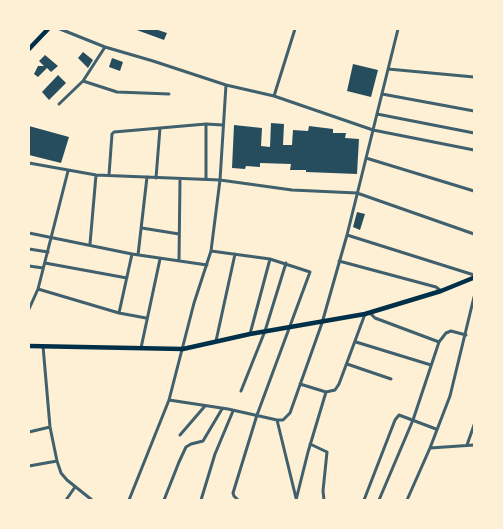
<!DOCTYPE html>
<style>
body{margin:0}
#map{position:relative;width:503px;height:529px;overflow:hidden;background:#fdf0d5;font-family:"Titillium Web",sans-serif}
canvas{display:block}
.frame{position:absolute;inset:0;border:30px solid #fdf0d5;pointer-events:none}
</style>
<div id="map">
<canvas width="503" height="529"></canvas>
<div class="frame"></div>
</div>
<script>
const ctx = document.querySelector('canvas').getContext('2d');
ctx.lineJoin = 'round';
function fillPath(path, color) { ctx.fillStyle = color; ctx.fill(path, 'evenodd'); }
const shape = rows => new Path2D(rows.map(r => 'M' + r).join(''));
function trace(path, color, width, dash) { ctx.strokeStyle = color; ctx.lineWidth = width; ctx.lineCap = dash ? 'butt' : 'round'; ctx.setLineDash(dash || []); ctx.stroke(path); }
fillPath(shape([
 [134,29,155,29,167,33,164,40],
 [83,52,93,60,88,68,78,58],
 [45,55,58,66,51,72,47,68,38,77,34,74,38,66,44,66,39,61],
 [112,58,123,62,120,71,109,67],
 [353,64,378,70,371,97,347,91],
 [58,75,66,83,49,100,42,92],
 [271,123,284,124,283,145,292,145,293,130,308,131,309,126,333,129,333,133,346,133,345,138,359,139,357,174,306,172,306,170,290,170,291,164,260,163,260,167,246,166,245,169,232,168,234,125,262,128,261,146,270,147],
 [29,126,69,137,61,163,29,155],
 [357,212,365,214,360,230,353,227]
]), '#264d5e');
trace(shape([
 [60,29,105,47,153,61,226,85,220,180,211,251,194,303,169,400,129,500],
 [388,69,474,77],
 [83,81,117,92,169,94],
 [226,85,274,96,373,130,474,150],
 [382,94,474,111],
 [274,96,295,29],
 [59,104,83,81,105,47],
 [377,114,474,133],
 [366,158,474,191],
 [29,163,96,175,220,180,292,190,357,193,474,234],
 [109,175,112,134,114,132,206,124,223,125],
 [156,178,160,128],
 [206,179,206,124],
 [142,228,179,234],
 [29,233,132,254,207,265],
 [347,235,474,275],
 [90,244,96,175],
 [29,249,48,252],
 [211,251,270,259,310,272,257,415,233,493,234,496,238,500],
 [138,255,147,177],
 [179,260,180,179],
 [339,261,436,287,441,291],
 [45,263,127,278],
 [29,266,43,268],
 [38,289,119,313,132,254],
 [29,309,38,289,68,171],
 [119,313,146,318],
 [370,313,375,318,439,342],
 [250,334,270,259],
 [216,341,235,254],
 [356,342,431,365],
 [43,346,50,427,57,461,61,473,67,480,92,500],
 [141,348,160,259],
 [347,364,391,379],
 [300,384,326,392],
 [241,391,265,331,286,263],
 [169,400,228,409,277,420,283,420,290,413,322,323,347,235,398,29],
 [277,420,296,498],
 [29,432,50,427],
 [180,435,205,406],
 [310,444,327,452,323,491,324,500],
 [467,445,474,425],
 [430,448,474,445],
 [29,466,57,461],
 [66,500,75,487],
 [164,500,179,462,186,447,191,444,203,441,222,409],
 [201,500,215,454,233,411],
 [296,500,308,452,326,392,335,390,339,384,365,314],
 [364,500,395,420,399,415,436,429],
 [379,500,413,420,439,342,446,333,451,331,466,335],
 [407,500,430,448,450,396,474,297]
]), '#3f606c', 3);
trace(shape([
 [29,49,48,29],
 [29,346,183,349,250,334,365,314,441,291,473,278]
]), '#003049', 4.5);
</script>
